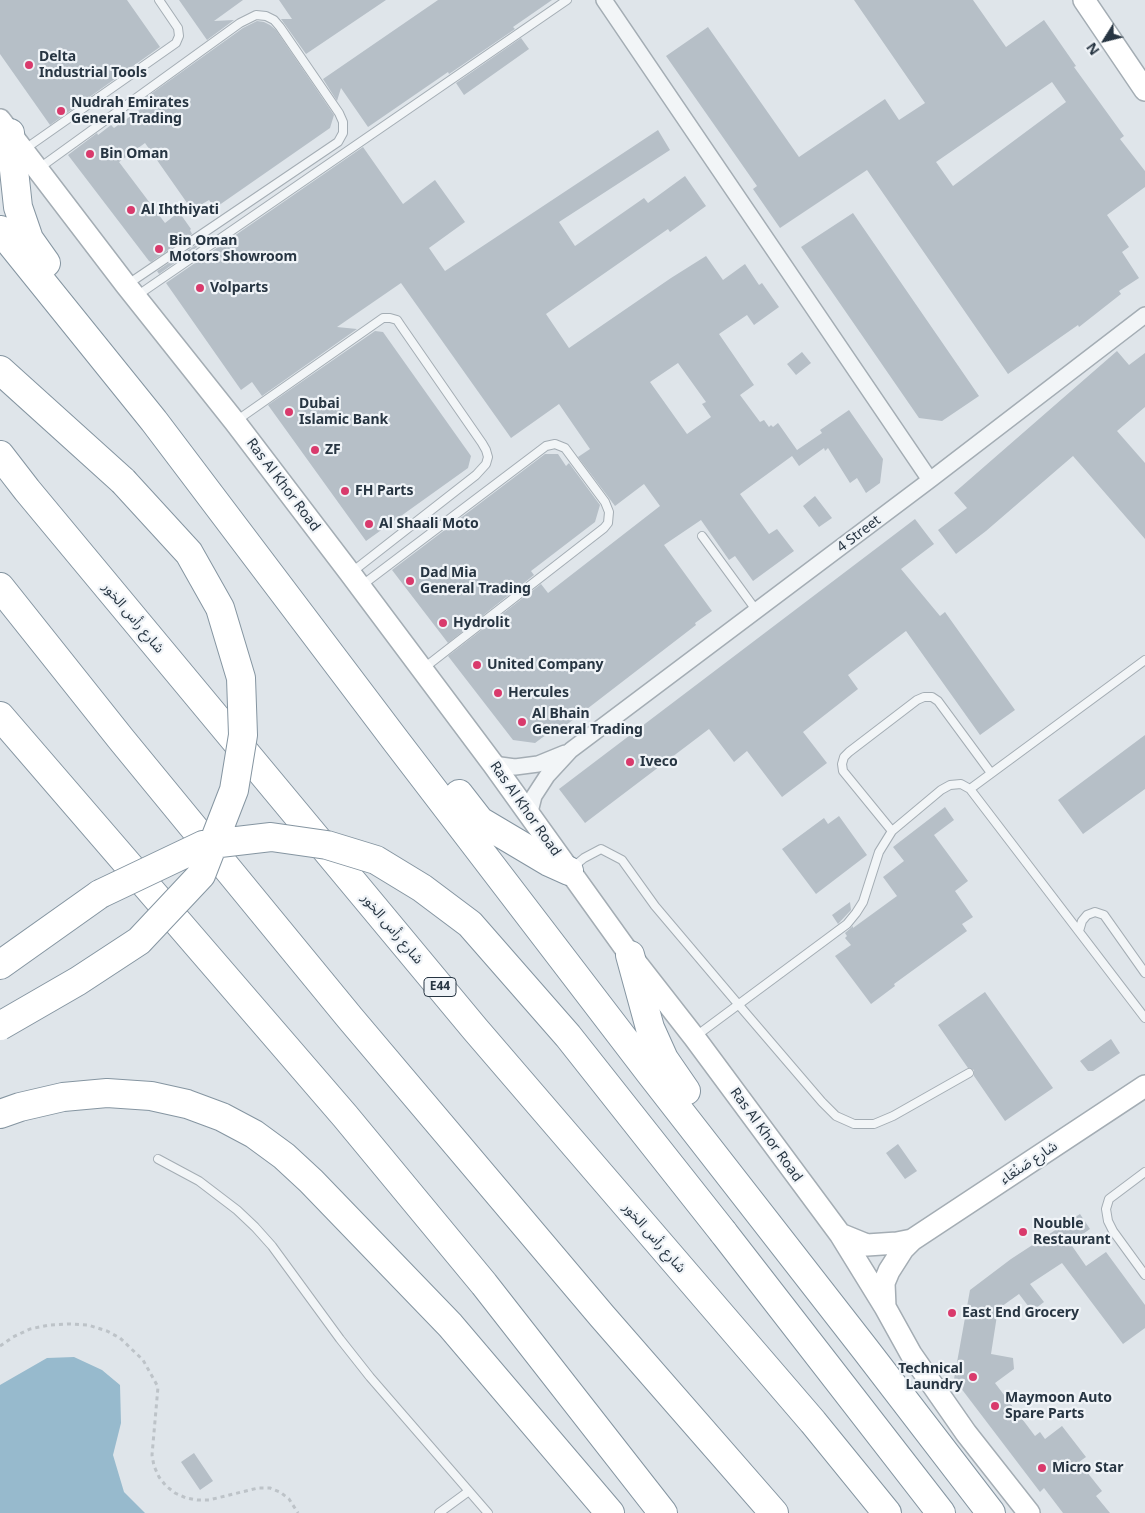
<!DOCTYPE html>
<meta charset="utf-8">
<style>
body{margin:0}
#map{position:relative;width:1145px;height:1513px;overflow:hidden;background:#dfe5ea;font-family:"Noto Sans",sans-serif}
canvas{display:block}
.north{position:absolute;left:1080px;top:15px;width:50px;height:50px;-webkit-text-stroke:4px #eff3f7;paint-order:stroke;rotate:234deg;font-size:14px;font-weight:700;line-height:20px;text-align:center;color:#273542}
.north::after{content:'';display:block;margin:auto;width:18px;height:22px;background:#273542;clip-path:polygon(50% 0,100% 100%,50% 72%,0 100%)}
</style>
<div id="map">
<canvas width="1145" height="1513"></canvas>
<div class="north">N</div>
</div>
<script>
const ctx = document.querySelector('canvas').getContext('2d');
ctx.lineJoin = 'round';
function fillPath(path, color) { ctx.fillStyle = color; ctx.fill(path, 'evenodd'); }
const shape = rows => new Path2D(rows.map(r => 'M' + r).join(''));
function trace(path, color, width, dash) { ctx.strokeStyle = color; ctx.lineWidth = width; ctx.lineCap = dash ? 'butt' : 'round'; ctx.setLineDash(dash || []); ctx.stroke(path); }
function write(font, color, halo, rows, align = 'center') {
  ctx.font = font + ' "Noto Sans","Noto Sans Arabic",sans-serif'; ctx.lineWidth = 4.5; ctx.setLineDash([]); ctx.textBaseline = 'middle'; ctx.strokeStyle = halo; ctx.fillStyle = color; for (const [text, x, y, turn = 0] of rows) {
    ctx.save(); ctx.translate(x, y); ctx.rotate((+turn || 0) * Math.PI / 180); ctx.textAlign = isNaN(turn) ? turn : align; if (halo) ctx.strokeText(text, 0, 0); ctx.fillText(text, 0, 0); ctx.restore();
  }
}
fillPath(shape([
 [74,1357,102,1370,120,1385,121,1423,113,1455,124,1492,145,1513,0,1513,0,1385,47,1358]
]), '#97bacd');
fillPath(shape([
 [0,0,127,0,160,47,50,125,0,54],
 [179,0,243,0,214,21,234,20,207,40],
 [279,0,386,0,306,54,281,19,292,19],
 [438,0,552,0,513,27,515,29,449,74,448,72,368,127,341,88,337,101,323,79],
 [854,0,973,0,1006,47,1044,20,1076,66,1074,67,1124,136,1120,139,1145,171,1145,187,1107,215,1129,247,1122,252,1139,278,1119,291,1121,294,1079,327,1078,325,1008,374,867,170,780,228,753,189,757,186,666,56,708,27,799,157,885,99,899,120,925,103],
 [1052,82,1066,102,953,186,936,162],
 [257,21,264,22,270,25,276,30,334,115,330,128,215,208,209,200,192,210,145,143,119,162,165,223,179,212,191,229,190,230,192,234,151,262,149,261,68,155,97,133,98,135,111,125,114,128,145,106,141,101,243,28],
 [521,38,529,49,464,95,456,83],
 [658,130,670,150,559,222,575,246,644,198,648,203,685,176,706,206,670,232,668,229,546,314,569,348,671,278,706,256,723,280,745,264,759,285,762,283,779,307,754,325,747,315,719,334,754,385,740,395,760,422,764,420,769,427,771,425,773,427,778,423,797,450,822,433,820,430,849,410,883,459,880,483,866,493,857,478,850,483,828,448,825,451,824,448,799,466,792,456,740,494,769,534,777,529,794,551,753,581,735,556,729,560,701,520,664,545,712,611,695,623,696,625,561,729,558,726,535,743,513,740,448,656,541,584,548,593,660,506,644,484,615,506,578,457,590,449,559,404,511,438,401,283,337,327,357,329,262,396,252,382,241,390,166,283,363,147,403,204,435,180,465,222,429,248,445,271],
 [678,363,706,402,702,404,711,417,687,434,650,382],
 [853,213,979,396,942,421,919,418,801,247],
 [199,243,200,245,159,274,157,271],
 [375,331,383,332,471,456,468,468,366,541,268,405],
 [1117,351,1129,365,1145,353,1145,407,1117,431,1145,463,1145,539,1073,456,986,531,956,554,938,530,967,508,954,493],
 [802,352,811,363,796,375,787,364],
 [545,454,558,454,566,466,569,463,600,505,595,522,531,571,534,575,448,643,392,570],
 [815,496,832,518,819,527,803,506],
 [915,519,934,544,901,569,940,616,945,612,1015,710,980,735,906,631,848,675,858,689,803,732,827,763,782,797,747,751,734,762,709,729,585,823,559,789],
 [1145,735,1145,789,1083,834,1058,800],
 [945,807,954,820,934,835,968,881,955,891,973,917,962,924,967,931,894,984,895,986,871,1004,835,956,851,945,845,938,847,936,845,933,853,926,853,928,897,896,883,877,904,861,893,847],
 [839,816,867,855,816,894,782,849,824,818,828,824],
 [850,902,851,910,838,924,832,915],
 [985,992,1053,1088,1005,1121,974,1076,974,1070,968,1068,938,1025],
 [1111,1039,1120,1053,1093,1071,1088,1071,1080,1061],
 [898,1144,917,1171,905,1179,886,1153],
 [1080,1214,1090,1229,1070,1243,1086,1266,1106,1252,1145,1305,1145,1328,1123,1344,1062,1263,1030,1284,1044,1302,1032,1311,1019,1294,998,1309,991,1354,1013,1358,1014,1369,995,1383,1035,1436,1040,1432,1045,1439,1062,1426,1086,1457,1079,1462,1102,1491,1096,1496,1110,1513,1063,1513,1044,1488,1040,1492,954,1379,970,1290,1011,1259],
 [194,1453,213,1481,200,1490,181,1462]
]), '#b6bfc7');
const lane = shape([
 [25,149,176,43,179,36,178,28,159,0],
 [38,169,240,23,256,15,266,16,274,20,280,27,339,113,343,122,343,133,338,142,128,284],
 [138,295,567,0],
 [236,421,383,318,390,318,397,320,401,326,482,443,486,450,488,457,486,464,476,475,352,572],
 [702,536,756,610],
 [361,586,546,446,555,444,565,448,605,502,609,512,608,523,604,528,424,668],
 [970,789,1145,660],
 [892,831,843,771,842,764,844,757,849,752,917,700,924,697,932,697,938,701,991,773],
 [572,868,584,858,601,849,622,860,655,906,738,1004,822,1102,836,1116,854,1124,874,1124,893,1116,969,1073],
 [1079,931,1082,921,1087,915,1095,912,1104,915,1145,973],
 [696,1036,847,924,856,913,863,902,879,852,892,831,941,790,950,785,961,784,970,789,1145,1018],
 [158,1159,199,1181,237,1210,255,1227,272,1246,340,1339,370,1377,488,1513],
 [1145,1172,1109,1199,1106,1209,1108,1221,1113,1231,1145,1275],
 [439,1513,469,1491]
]);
const street = shape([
 [604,0,930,480],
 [493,764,515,767,538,764,565,753],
 [529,816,534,796,547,776,571,750,930,480,1145,315]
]);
const secondary = shape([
 [1084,0,1145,90],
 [0,120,126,285,235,422,350,573,493,764,630,955,694,1037,840,1234,885,1307,911,1354,966,1433,1029,1513],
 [840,1234,867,1245,897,1243,912,1240],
 [885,1307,884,1283,889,1271,903,1249,912,1240,1145,1086]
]);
const highway = shape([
 [10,133,18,207,29,239,46,263],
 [0,230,154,421,396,741,650,1073,865,1349,991,1513],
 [0,370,123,481],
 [0,455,27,490,475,1029,813,1422,887,1513],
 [0,587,121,739,350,1018,602,1316,774,1513],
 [0,716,345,1116,484,1284,663,1513],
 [459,794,480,821,549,862,569,871],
 [630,955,650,1028,664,1059,686,1091],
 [0,965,100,894],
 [0,1114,20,1107,63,1097,107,1093,151,1096,187,1104,222,1117,254,1134,284,1156,311,1181,450,1325,610,1513],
 [723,1232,941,1513]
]);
trace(lane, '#a4adb4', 10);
trace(street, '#a4adb4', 18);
trace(secondary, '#a4adb4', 24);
trace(highway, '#8595a1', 30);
trace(shape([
 [0,1346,13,1337,30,1329,49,1325,69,1324,88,1325,107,1331,120,1338,143,1360,158,1387,152,1455,154,1466,159,1477,166,1486,175,1493,186,1498,197,1500,209,1500,258,1488,270,1488,280,1492,289,1499,298,1513]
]), '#bdc3c8', 3, [4, 4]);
trace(lane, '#f2f5f7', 8);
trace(street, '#f2f5f7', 15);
trace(secondary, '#fff', 21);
trace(highway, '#fff', 28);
const highwayBridge = shape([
 [100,894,203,845,271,837,327,845,376,860,422,888,470,924,568,1036,723,1232],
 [0,1026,78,981,139,941,201,875,234,790,243,735,241,678,220,608,189,553,123,481]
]);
trace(highwayBridge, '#8595a1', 30, []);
trace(highwayBridge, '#fff', 28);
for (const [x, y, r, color] of [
 [29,65,5,"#d93a6c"],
 [61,111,5,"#d93a6c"],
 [90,154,5,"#d93a6c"],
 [131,210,5,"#d93a6c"],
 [159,249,5,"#d93a6c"],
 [200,288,5,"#d93a6c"],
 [289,412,5,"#d93a6c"],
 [315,450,5,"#d93a6c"],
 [345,491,5,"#d93a6c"],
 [369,524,5,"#d93a6c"],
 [410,581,5,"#d93a6c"],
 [443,623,5,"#d93a6c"],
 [477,665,5,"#d93a6c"],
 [498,693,5,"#d93a6c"],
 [522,722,5,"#d93a6c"],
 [630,762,5,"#d93a6c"],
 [1023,1232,5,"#d93a6c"],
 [952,1313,5,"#d93a6c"],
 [973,1377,5,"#d93a6c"],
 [995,1406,5,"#d93a6c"],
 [1042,1468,5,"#d93a6c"]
]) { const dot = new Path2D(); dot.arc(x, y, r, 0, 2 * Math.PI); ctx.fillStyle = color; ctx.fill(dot); trace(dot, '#eff3f7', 2); }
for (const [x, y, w] of [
 [440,987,32]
]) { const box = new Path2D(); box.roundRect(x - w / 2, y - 9.5, w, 19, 4); ctx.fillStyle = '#eff3f7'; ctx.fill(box); trace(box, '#273542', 1); }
write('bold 12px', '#273542', null, [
 ["E44",440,987]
]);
write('bold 14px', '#273542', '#eff3f7', [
 ["Delta",39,57],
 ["Industrial Tools",39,73],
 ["Nudrah Emirates",71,103],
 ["General Trading",71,119],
 ["Bin Oman",100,154],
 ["Al Ihthiyati",141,210],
 ["Bin Oman",169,241],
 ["Motors Showroom",169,257],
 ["Volparts",210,288],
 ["Dubai",299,404],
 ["Islamic Bank",299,420],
 ["ZF",325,450],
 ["FH Parts",355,491],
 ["Al Shaali Moto",379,524],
 ["Dad Mia",420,573],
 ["General Trading",420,589],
 ["Hydrolit",453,623],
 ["United Company",487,665],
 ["Hercules",508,693],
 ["Al Bhain",532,714],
 ["General Trading",532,730],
 ["Iveco",640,762],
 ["Nouble",1033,1224],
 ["Restaurant",1033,1240],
 ["East End Grocery",962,1313],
 ["Technical",963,1369,"right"],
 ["Laundry",963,1385,"right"],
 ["Maymoon Auto",1005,1398],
 ["Spare Parts",1005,1414],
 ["Micro Star",1052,1468]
], 'left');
write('14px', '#273542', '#eff3f7', [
 ["Ras Al Khor Road",283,485,53],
 ["4 Street",859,534,-37],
 ["شارع رأس الخور",133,618,50],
 ["Ras Al Khor Road",525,809,55],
 ["شارع رأس الخور",392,929,50],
 ["Ras Al Khor Road",766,1135,54],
 ["شارع صَنْعَاء",1029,1163,-34],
 ["شارع رأس الخور",654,1238,49]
]);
</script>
